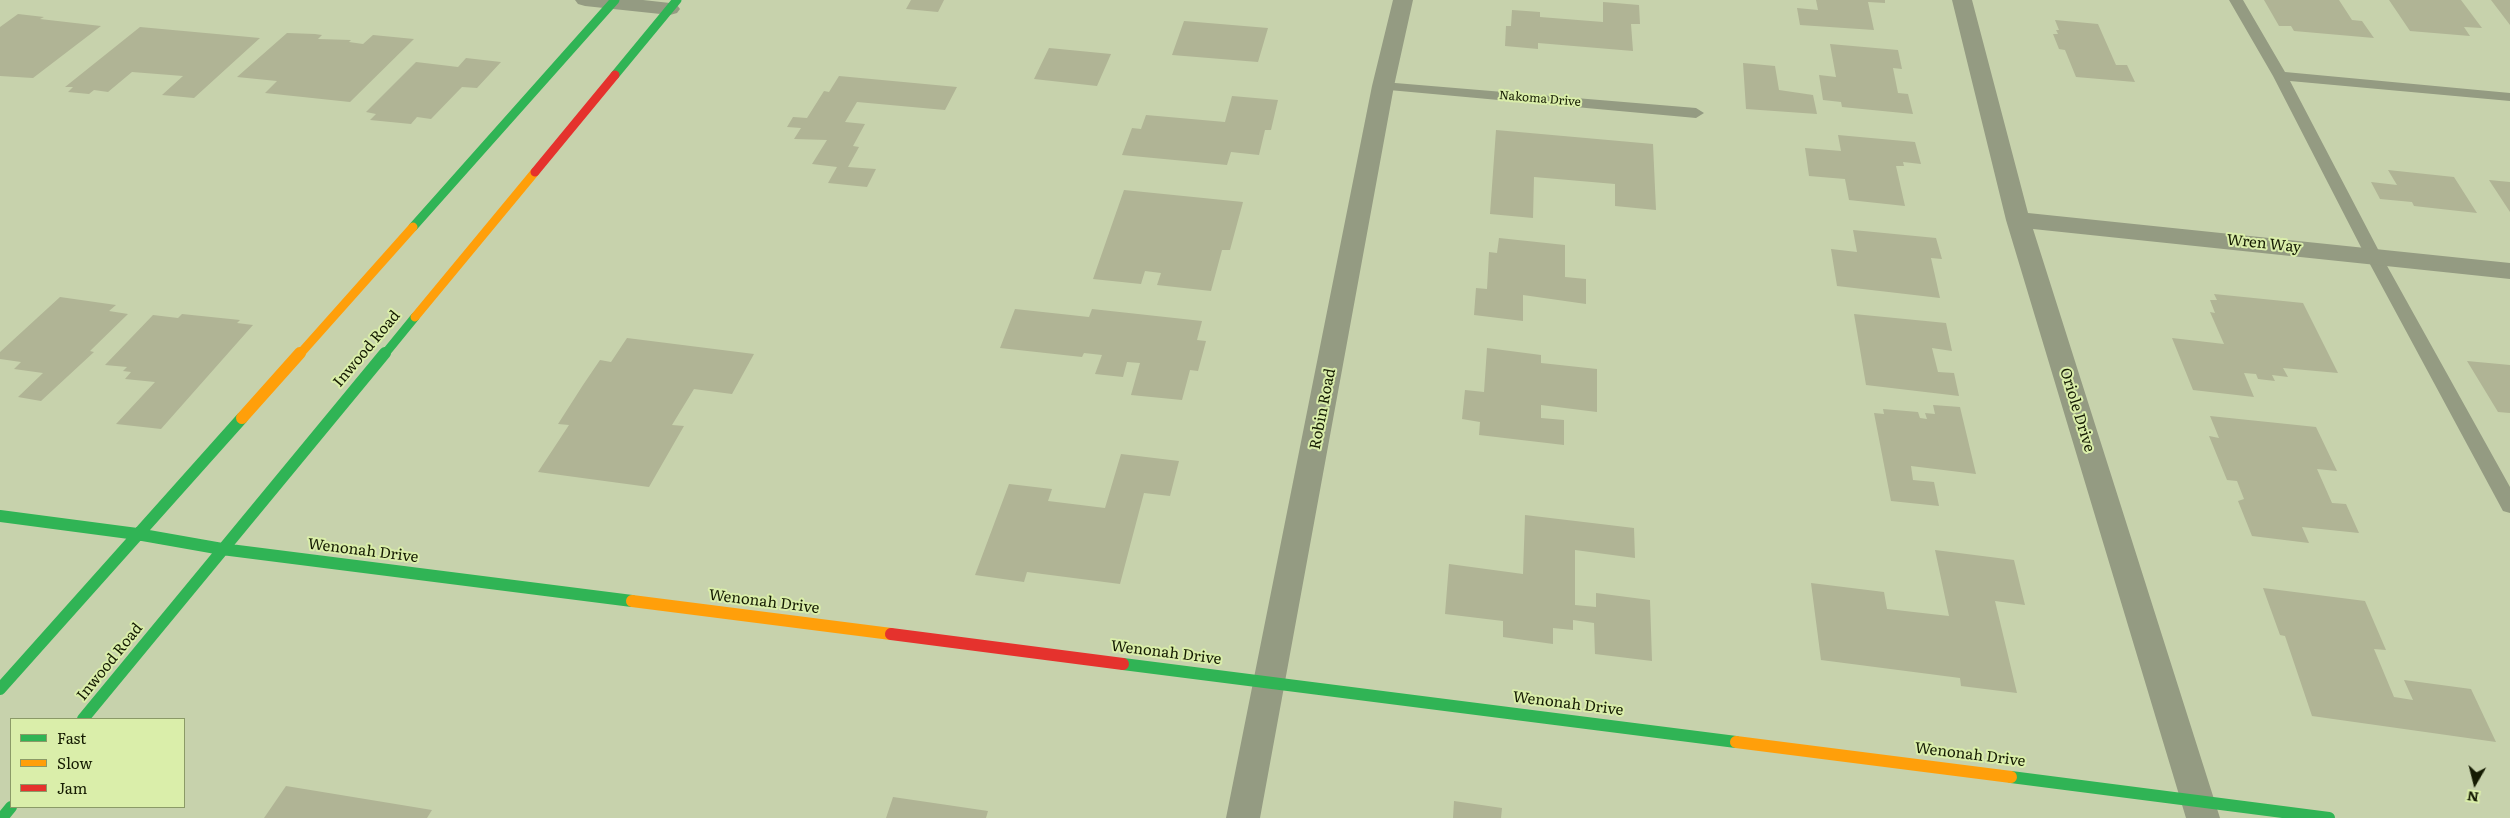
<!DOCTYPE html>
<style>
body{margin:0}
#map{position:relative;width:2510px;height:818px;overflow:hidden;background:#c7d2ac;font-family:Literata,serif}
canvas{display:block}
.legend{position:absolute;left:10px;top:718px;width:175px;height:90px;box-sizing:border-box;background:#daeeaa;border:1px solid #8b9a67;margin:0;padding:6px 9px;list-style:none;font-size:15px;color:#151b02}
.legend li{display:flex;align-items:center;gap:10px;height:25px}
.legend b{width:25px;border:1px solid #8b9a67}
.north{position:absolute;left:2450px;top:758px;width:50px;height:50px;-webkit-text-stroke:4px #daeeaa;paint-order:stroke;rotate:188deg;font-size:14px;font-weight:700;line-height:20px;text-align:center;color:#151b02}
.north::after{content:'';display:block;margin:auto;width:18px;height:22px;background:#151b02;clip-path:polygon(50% 0,100% 100%,50% 72%,0 100%)}
</style>
<div id="map">
<canvas width="2510" height="818"></canvas>
<ul class="legend">
<li><b style="height:6px;background:#30b455"></b>Fast</li>
<li><b style="height:6px;background:#ff9f0a"></b>Slow</li>
<li><b style="height:6px;background:#e5322d"></b>Jam</li>
</ul>
<div class="north">N</div>
</div>
<script>
const ctx = document.querySelector('canvas').getContext('2d');
ctx.lineJoin = 'round';
function fillPath(path, color) { ctx.fillStyle = color; ctx.fill(path, 'evenodd'); }
const shape = rows => new Path2D(rows.map(r => 'M' + r).join(''));
function trace(path, color, width, dash) { ctx.strokeStyle = color; ctx.lineWidth = width; ctx.lineCap = dash ? 'butt' : 'round'; ctx.setLineDash(dash || []); ctx.stroke(path); }
function write(font, color, halo, rows, align = 'center') {
  ctx.font = font + ' Literata,serif'; ctx.lineWidth = 4; ctx.setLineDash([]); ctx.textBaseline = 'middle'; ctx.strokeStyle = halo; ctx.fillStyle = color; for (const [text, x, y, turn = 0] of rows) {
    ctx.save(); ctx.translate(x, y); ctx.rotate((+turn || 0) * Math.PI / 180); ctx.textAlign = isNaN(turn) ? turn : align; if (halo) ctx.strokeText(text, 0, 0); ctx.fillText(text, 0, 0); ctx.restore();
  }
}
fillPath(shape([
 [911,0,944,0,938,12,906,9],
 [1816,0,1885,0,1885,3,1868,2,1874,30,1800,25,1797,8,1818,10],
 [2264,0,2339,0,2352,20,2362,21,2374,38,2294,31,2291,26,2279,26],
 [2389,0,2461,0,2482,28,2464,27,2470,36,2410,31],
 [2491,0,2510,0,2510,25],
 [1603,2,1639,5,1640,24,1631,24,1633,51,1538,43,1538,49,1505,46,1506,26,1511,26,1512,10,1540,12,1540,17,1603,22],
 [18,14,44,17,40,19,101,26,33,78,0,76,0,27],
 [2055,20,2098,24,2116,65,2127,65,2135,82,2076,77,2065,50,2059,49,2053,34,2058,34,2056,30,2059,30],
 [1184,21,1268,28,1258,62,1172,55],
 [140,27,260,38,194,98,162,95,183,76,132,72,108,92,94,90,89,94,68,92,73,87,65,87],
 [287,33,315,34,322,35,318,39,351,40,349,42,363,44,373,35,414,39,350,102,265,93,277,81,237,77],
 [1830,44,1898,50,1902,69,1893,68,1898,93,1908,94,1913,114,1842,107,1841,102,1823,100,1819,75,1836,77],
 [1049,48,1111,54,1097,86,1034,79],
 [466,58,501,62,477,88,462,87,431,119,417,117,411,124,370,120,376,114,366,112,416,62,458,67],
 [1743,63,1775,66,1779,90,1813,95,1817,114,1746,109],
 [839,76,957,87,945,110,857,102,845,122,865,124,853,146,859,147,848,167,876,169,867,187,828,183,837,167,812,164,827,140,794,139,801,128,787,127,793,117,807,118,824,91,829,92],
 [1232,96,1278,100,1271,130,1265,130,1259,155,1231,152,1227,165,1122,155,1132,128,1141,129,1146,115,1225,122],
 [1496,130,1653,144,1656,210,1615,206,1615,184,1534,177,1533,218,1490,214],
 [1838,135,1915,142,1921,164,1903,162,1904,166,1896,166,1905,206,1849,200,1845,179,1809,176,1805,148,1841,151],
 [2388,170,2454,177,2477,213,2414,206,2412,202,2380,199,2371,182,2397,185],
 [2489,180,2510,182,2510,212],
 [1124,190,1243,202,1230,250,1222,250,1211,291,1157,285,1161,273,1145,271,1141,284,1093,279],
 [1853,230,1936,238,1942,259,1931,258,1940,298,1837,286,1831,249,1857,252],
 [1499,238,1565,245,1565,277,1586,279,1586,304,1523,295,1523,321,1474,315,1476,288,1487,289,1489,252,1497,253],
 [2214,294,2303,303,2338,373,2283,368,2288,377,2272,375,2275,381,2258,379,2256,374,2244,373,2254,397,2193,390,2172,338,2224,344,2210,312,2215,313,2210,300,2217,300],
 [60,297,116,305,109,311,128,314,90,351,94,352,41,401,18,397,43,373,14,369,21,362,0,359,0,352],
 [1015,309,1089,317,1092,309,1202,321,1197,340,1206,341,1198,371,1190,370,1182,400,1131,395,1140,363,1127,362,1123,377,1095,374,1102,355,1084,353,1082,357,1000,348],
 [182,314,240,320,237,323,253,325,161,429,116,424,155,382,125,379,131,372,123,371,127,367,105,365,153,315,178,318],
 [1854,314,1946,323,1952,351,1932,348,1938,372,1954,373,1959,396,1866,385],
 [627,338,754,354,732,394,694,389,672,425,684,426,649,487,538,472,569,425,558,424,583,385,600,360,611,362],
 [1487,348,1541,355,1541,363,1597,369,1597,412,1541,405,1541,418,1564,420,1564,445,1479,435,1480,422,1462,419,1465,390,1484,392],
 [2467,361,2510,365,2510,413,2498,412],
 [1933,405,1960,407,1976,474,1911,466,1913,480,1934,482,1939,506,1891,501,1874,413,1884,414,1883,409,1918,412,1920,418,1927,419,1925,413,1935,414],
 [2210,416,2316,427,2337,471,2317,469,2332,503,2346,504,2359,533,2302,527,2309,543,2252,536,2238,501,2244,499,2237,481,2227,480,2209,436,2219,438],
 [1121,454,1179,461,1170,496,1144,493,1120,584,1027,572,1024,582,975,575,1009,484,1052,489,1048,501,1105,508],
 [1525,515,1634,528,1635,558,1575,550,1575,605,1596,607,1596,593,1650,600,1652,661,1595,654,1594,623,1573,620,1573,630,1553,628,1553,644,1503,637,1503,621,1445,614,1449,564,1523,574],
 [1935,550,2014,560,2025,605,1995,601,2017,693,1961,686,1960,678,1821,660,1811,583,1884,592,1887,609,1949,616],
 [2263,588,2365,601,2386,650,2374,649,2394,697,2413,700,2404,680,2471,689,2496,742,2312,716,2285,636,2280,635],
 [286,786,432,810,427,818,264,818],
 [893,797,988,811,986,818,886,818],
 [1454,801,1502,808,1501,818,1453,818]
]), '#b0b495');
fillPath(shape([
 [2229,0,2243,0,2285,72,2510,93,2510,101,2290,81,2381,255,2510,487,2510,513,2503,511,2365,255,2273,76,2229,0],
 [1383,82,1696,108,1704,113,1696,118,1378,89,1376,86,1383,82]
]), '#949b82');
fillPath(shape([
 [575,0,643,0,670,3,677,5,680,9,677,13,670,15,585,6,578,4,575,0],
 [1393,0,1413,0,1394,86,1260,818,1226,818,1372,86,1393,0],
 [1952,0,1972,0,2028,213,2510,263,2510,279,2033,229,2220,818,2186,818,2006,220,1952,0]
]), '#949b82');
trace(shape([
 [615,75,677,0],
 [413,227,615,0],
 [384,355,415,317]
]), '#30b455', 9);
trace(shape([
 [0,516,137,534,222,549,632,601],
 [1123,664,1736,742],
 [0,689,242,418],
 [83,719,385,353],
 [2011,777,2329,818],
 [2,818,11,807]
]), '#30b455', 12);
trace(shape([
 [415,317,535,172],
 [299,355,413,227]
]), '#ff9f0a', 9);
trace(shape([
 [242,418,300,353],
 [632,601,891,634],
 [1736,742,2011,777]
]), '#ff9f0a', 12);
trace(shape([
 [535,172,615,75]
]), '#e5322d', 9);
trace(shape([
 [891,634,1123,664]
]), '#e5322d', 12);
write('12px', '#151b02', '#daeeaa', [
 ["Nakoma Drive",1540,99,5]
]);
write('15px', '#151b02', '#daeeaa', [
 ["Wren Way",2264,244,6],
 ["Inwood Road",367,349,-50],
 ["Robin Road",1323,409,-79],
 ["Oriole Drive",2077,410,73],
 ["Wenonah Drive",363,551,7],
 ["Wenonah Drive",764,602,7],
 ["Wenonah Drive",1166,653,7],
 ["Inwood Road",110,662,-51],
 ["Wenonah Drive",1568,704,7],
 ["Wenonah Drive",1970,755,7]
]);
</script>
